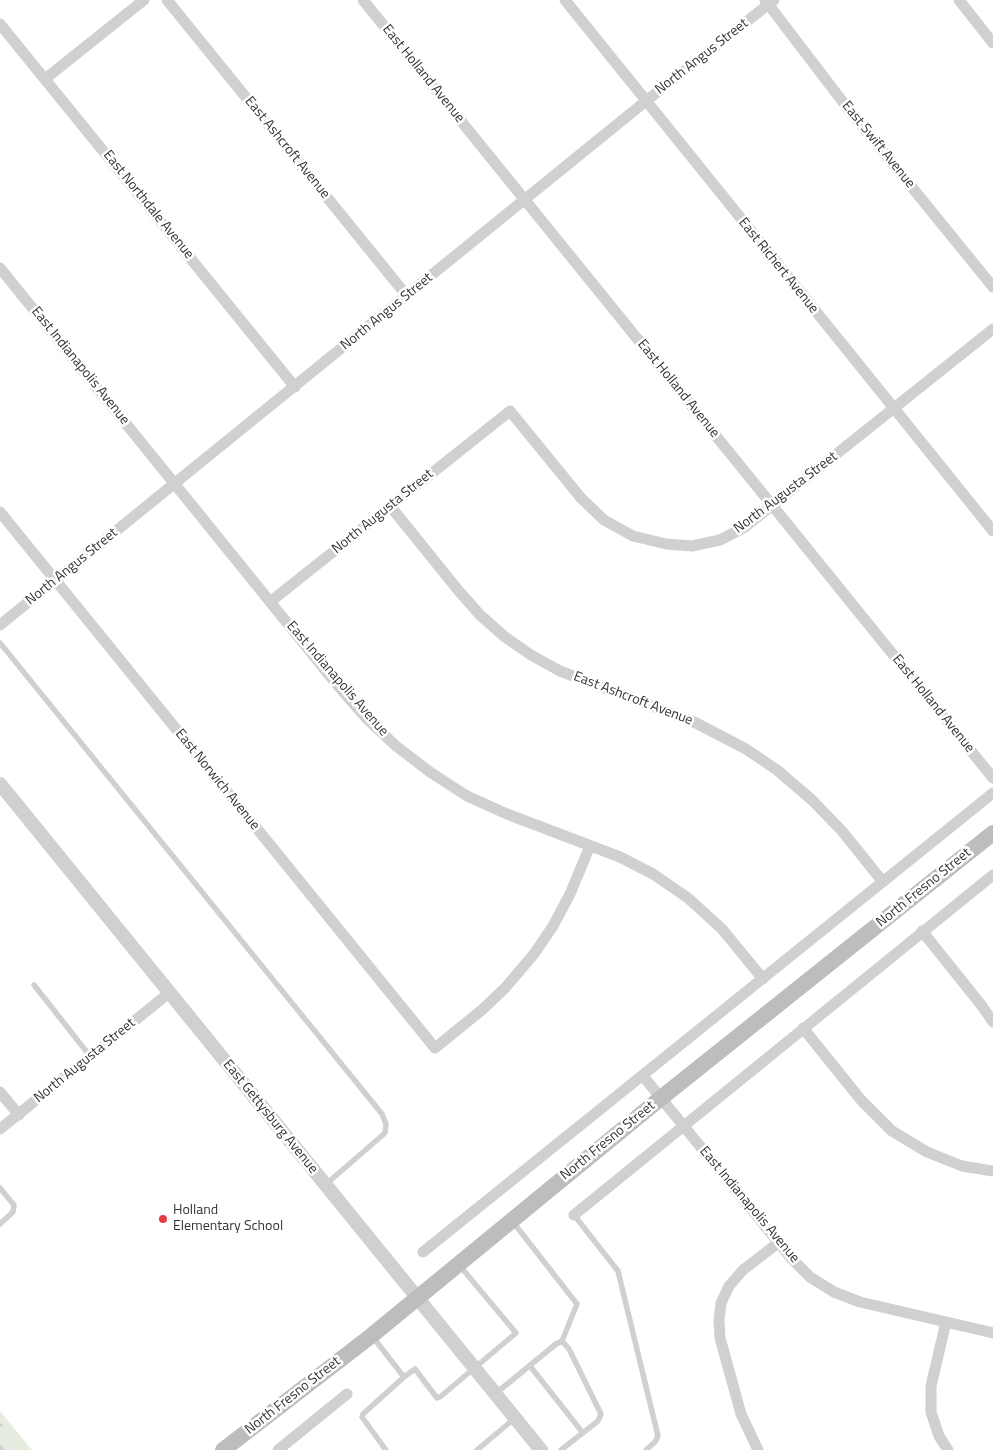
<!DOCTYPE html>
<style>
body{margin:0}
canvas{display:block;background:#fff}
</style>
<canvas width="993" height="1450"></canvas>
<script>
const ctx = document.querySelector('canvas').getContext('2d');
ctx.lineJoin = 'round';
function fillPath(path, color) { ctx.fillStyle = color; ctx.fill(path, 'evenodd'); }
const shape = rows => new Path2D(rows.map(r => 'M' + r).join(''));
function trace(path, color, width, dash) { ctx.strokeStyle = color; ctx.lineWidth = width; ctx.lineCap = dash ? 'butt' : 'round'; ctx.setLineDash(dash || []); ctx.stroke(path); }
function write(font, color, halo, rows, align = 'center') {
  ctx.font = font + ' "Titillium Web",sans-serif'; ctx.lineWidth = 5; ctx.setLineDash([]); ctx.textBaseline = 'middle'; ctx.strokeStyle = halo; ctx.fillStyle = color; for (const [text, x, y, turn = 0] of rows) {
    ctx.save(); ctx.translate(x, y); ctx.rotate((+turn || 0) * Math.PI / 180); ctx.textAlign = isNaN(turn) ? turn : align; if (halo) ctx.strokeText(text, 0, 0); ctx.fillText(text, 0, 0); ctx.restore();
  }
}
fillPath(shape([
 [0,1411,32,1450,0,1450]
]), '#e6ecdf');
trace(shape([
 [0,1426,2,1424]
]), '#cdcdcd', 2.5, [2.5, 2.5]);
trace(shape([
 [0,643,382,1114,386,1124,385,1133,325,1185],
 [34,985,90,1056],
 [0,1188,14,1205,13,1212,0,1224],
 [574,1215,618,1271,658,1436,655,1442,646,1450],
 [513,1222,577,1304,562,1341],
 [372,1336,404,1377,415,1369,437,1398,440,1397,516,1333,460,1266],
 [530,1366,583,1433],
 [495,1394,556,1344,562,1341,569,1349,601,1414,598,1421,561,1450],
 [0,1448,2,1450],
 [386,1450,362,1417,363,1414,404,1377],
 [477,1450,515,1418]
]), '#d0d0d0', 5.5);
trace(shape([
 [167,0,407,296],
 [363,0,993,778],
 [565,0,993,531],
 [765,0,849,110,993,287],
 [959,0,993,43],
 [0,24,295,387],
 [45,79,144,0],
 [0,268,339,687,366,718,396,746,430,772,467,796,507,814,620,857,653,874,688,898,722,929,763,979],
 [391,507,458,590,480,615,505,637,531,655,560,671,696,723,746,749,777,770,812,800,842,831,883,882],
 [0,512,435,1048,483,1009,505,988,534,954,553,926,570,894,590,846],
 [270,602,510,411,581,498,604,520,633,536,666,544,692,546,720,540,745,527,993,329],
 [0,625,646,101,774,0],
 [922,931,982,1006,993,1022],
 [803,1028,861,1100,892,1131,927,1152,962,1166,993,1171],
 [643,1076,791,1258,810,1277,834,1292,860,1302,993,1333],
 [0,1092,19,1115],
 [0,1129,169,993],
 [574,1215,993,875],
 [423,1252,993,793],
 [946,1322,931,1386,931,1412,939,1436,948,1450],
 [278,1450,347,1394],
 [758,1450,741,1414,720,1338,719,1320,721,1303,729,1286,743,1270,778,1243]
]), '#d0d0d0', 11);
trace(shape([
 [0,784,541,1450]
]), '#d0d0d0', 14);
trace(shape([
 [223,1450,371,1336,661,1098,993,833]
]), '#bdbdbd', 16);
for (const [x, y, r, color] of [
 [163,1219,5,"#e63946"]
]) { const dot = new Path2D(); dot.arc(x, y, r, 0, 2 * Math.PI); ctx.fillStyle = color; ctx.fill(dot); trace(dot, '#fff', 2); }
write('14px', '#333', '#fff', [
 ["North Angus Street",702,57,-38],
 ["East Holland Avenue",423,74,51],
 ["East Swift Avenue",878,145,51],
 ["East Ashcroft Avenue",287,148,51],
 ["East Northdale Avenue",148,205,51],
 ["East Richert Avenue",778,266,51],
 ["North Angus Street",387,312,-39],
 ["East Indianapolis Avenue",80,366,51],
 ["East Holland Avenue",678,389,51],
 ["North Augusta Street",786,493,-37],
 ["North Augusta Street",383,512,-39],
 ["North Angus Street",72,567,-39],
 ["East Indianapolis Avenue",337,679,49],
 ["East Ashcroft Avenue",633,699,21],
 ["East Holland Avenue",933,704,51],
 ["East Norwich Avenue",217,780,51],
 ["North Fresno Street",924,888,-39],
 ["North Augusta Street",85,1061,-39],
 ["East Gettysburg Avenue",270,1117,51],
 ["North Fresno Street",608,1141,-39],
 ["East Indianapolis Avenue",749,1205,50],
 ["North Fresno Street",293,1396,-38]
]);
write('14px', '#333', '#fff', [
 ["Holland",173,1211],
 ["Elementary School",173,1227]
], 'left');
</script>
